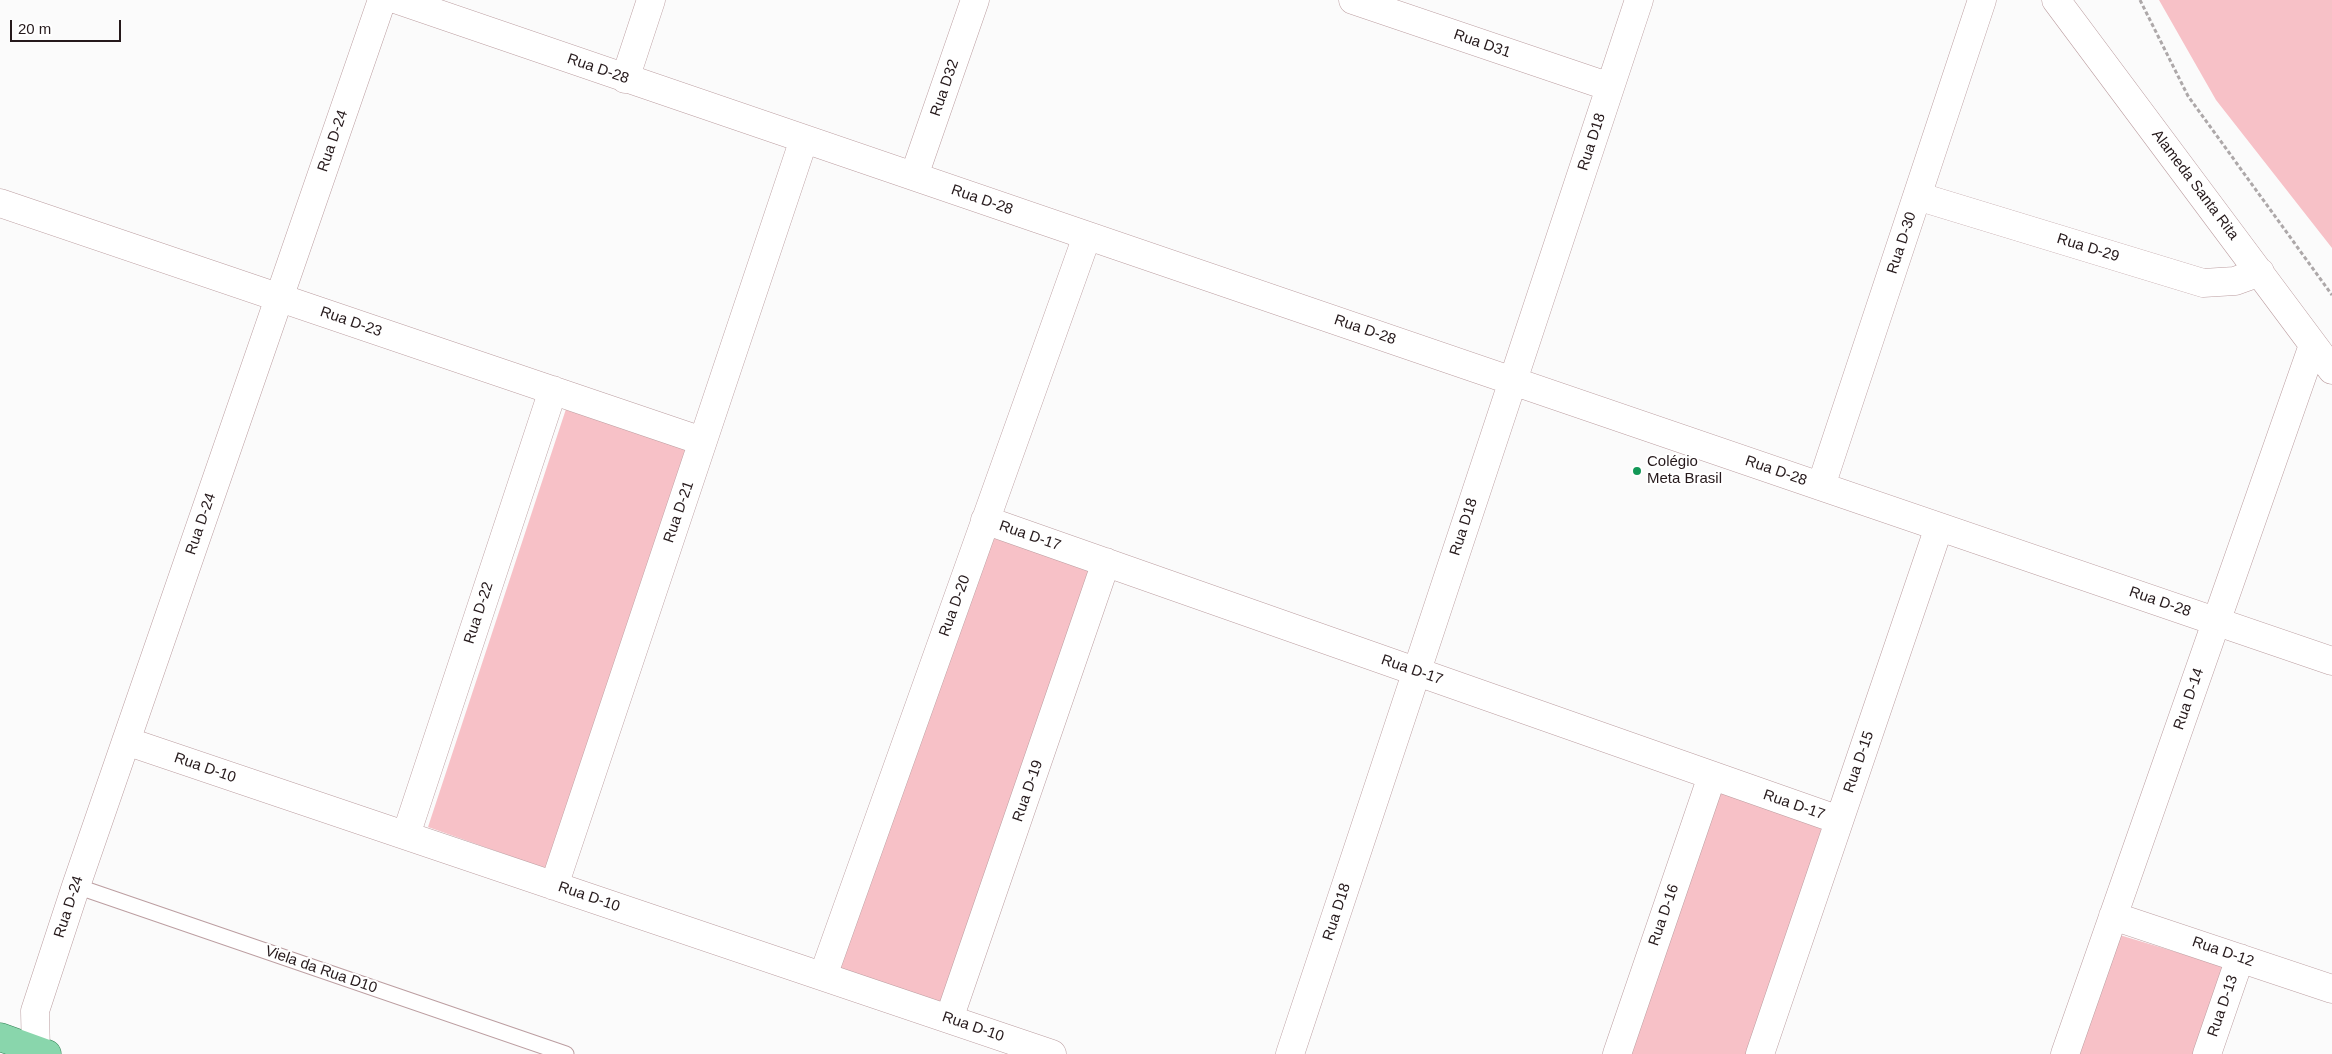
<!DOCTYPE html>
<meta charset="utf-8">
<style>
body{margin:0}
#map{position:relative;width:2332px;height:1054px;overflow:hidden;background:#fbfbfb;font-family:Helvetica,sans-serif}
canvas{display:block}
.scale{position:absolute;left:10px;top:20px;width:111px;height:22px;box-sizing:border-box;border:2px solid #25191b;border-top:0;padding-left:6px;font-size:15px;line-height:18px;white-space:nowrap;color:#25191b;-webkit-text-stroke:4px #fff;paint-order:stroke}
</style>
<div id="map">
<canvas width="2332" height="1054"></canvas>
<div class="scale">20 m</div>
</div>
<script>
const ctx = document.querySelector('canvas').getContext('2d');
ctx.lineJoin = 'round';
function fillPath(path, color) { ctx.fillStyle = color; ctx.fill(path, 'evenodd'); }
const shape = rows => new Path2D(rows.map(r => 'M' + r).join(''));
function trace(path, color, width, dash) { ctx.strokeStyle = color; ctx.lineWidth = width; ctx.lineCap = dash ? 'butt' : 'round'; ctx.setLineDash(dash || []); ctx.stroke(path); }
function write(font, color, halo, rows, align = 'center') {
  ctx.font = font + ' Helvetica,sans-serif'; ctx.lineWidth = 4; ctx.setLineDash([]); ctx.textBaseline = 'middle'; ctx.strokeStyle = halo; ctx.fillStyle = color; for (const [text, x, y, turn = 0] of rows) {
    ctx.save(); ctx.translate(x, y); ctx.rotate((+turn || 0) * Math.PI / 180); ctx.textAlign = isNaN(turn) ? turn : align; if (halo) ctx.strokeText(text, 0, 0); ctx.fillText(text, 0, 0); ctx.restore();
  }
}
fillPath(shape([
 [2159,0,2332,0,2332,248,2216,100],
 [566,409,690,449,547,869,428,827],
 [991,532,1098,570,944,1008,831,969],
 [1713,788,1827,825,1752,1054,1623,1054],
 [2113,933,2229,968,2200,1054,2072,1054]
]), '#f7c1c7');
const lane = shape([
 [76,886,566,1054]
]);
const street = shape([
 [398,0,2332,661],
 [1353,0,1610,87],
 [2056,0,2332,370],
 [625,79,651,0],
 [914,176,975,0],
 [1917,196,2203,283,2235,281,2260,272],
 [0,203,702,441],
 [1821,486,1982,0],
 [985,520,1839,820],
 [126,741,1052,1054],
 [406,835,553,390],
 [554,886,804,139],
 [2113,916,2332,989],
 [823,976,1087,236],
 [949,1019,1106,562],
 [36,1054,35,1011,76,886,382,0],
 [1290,1054,1639,0],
 [1617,1054,1712,776],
 [1760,1054,1939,527],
 [2065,1054,2313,345],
 [2207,1054,2240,958]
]);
const primary = shape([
 [0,1037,47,1054]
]);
trace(lane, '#bc9ea1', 17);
trace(street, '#bc9ea1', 29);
trace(primary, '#338255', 29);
trace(shape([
 [2140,0,2188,96,2332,295]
]), '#ada8a9', 3, [4, 2.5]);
trace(lane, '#fff', 15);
trace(street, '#fff', 28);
trace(primary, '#89d6ac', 28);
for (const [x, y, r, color] of [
 [1637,471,5,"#139857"]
]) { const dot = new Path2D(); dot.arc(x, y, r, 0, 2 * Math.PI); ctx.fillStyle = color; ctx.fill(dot); trace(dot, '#fff', 2); }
write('15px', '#25191b', '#fff', [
 ["Rua D31",1482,44,19],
 ["Rua D-28",598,69,19],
 ["Rua D32",945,88,-71],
 ["Rua D-24",333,141,-71],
 ["Rua D18",1592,142,-72],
 ["Alameda Santa Rita",2195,185,53],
 ["Rua D-28",982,200,19],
 ["Rua D-30",1902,243,-72],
 ["Rua D-29",2088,248,17],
 ["Rua D-23",351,322,19],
 ["Rua D-28",1365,330,19],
 ["Rua D-28",1776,471,19],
 ["Rua D-21",679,512,-71],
 ["Rua D-24",201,524,-71],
 ["Rua D18",1464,527,-72],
 ["Rua D-17",1030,536,19],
 ["Rua D-28",2160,602,19],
 ["Rua D-20",955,606,-70],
 ["Rua D-22",479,613,-72],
 ["Rua D-17",1412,670,19],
 ["Rua D-14",2189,699,-71],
 ["Rua D-15",1859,762,-71],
 ["Rua D-10",205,768,19],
 ["Rua D-19",1028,791,-71],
 ["Rua D-17",1794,805,19],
 ["Rua D-10",589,897,19],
 ["Rua D-24",69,907,-72],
 ["Rua D18",1337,912,-72],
 ["Rua D-16",1664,915,-71],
 ["Rua D-12",2223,952,19],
 ["Viela da Rua D10",321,970,19],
 ["Rua D-13",2223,1006,-71],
 ["Rua D-10",973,1027,19]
]);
write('15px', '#25191b', '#fff', [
 ["Colégio",1647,462],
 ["Meta Brasil",1647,479]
], 'left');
</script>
